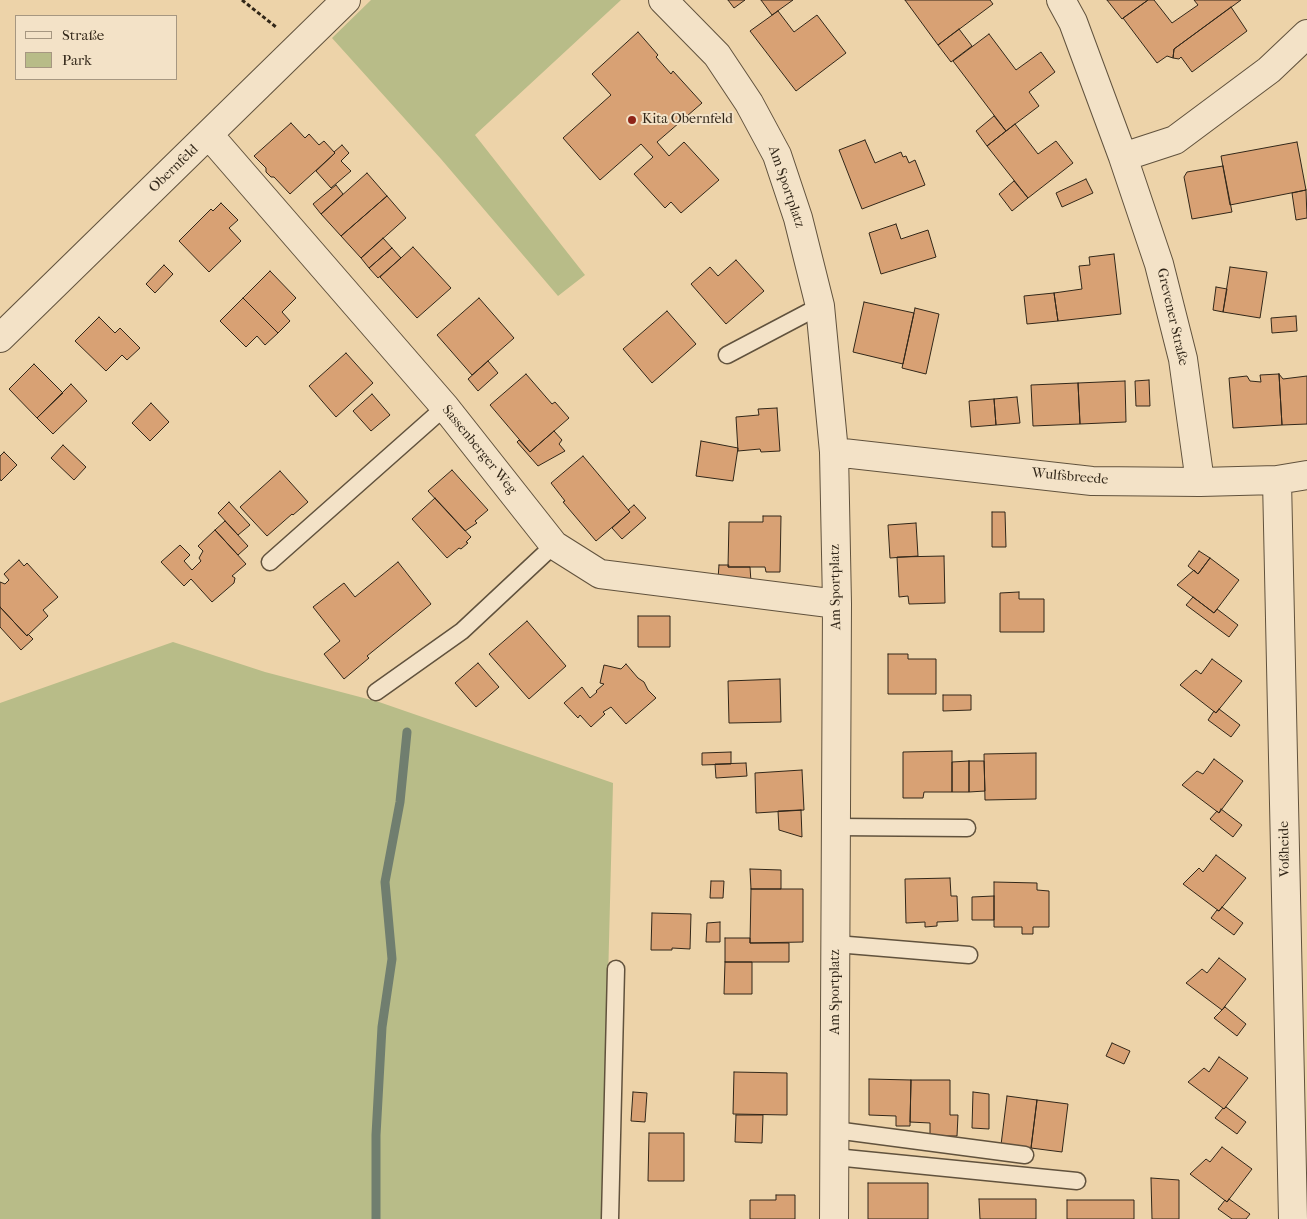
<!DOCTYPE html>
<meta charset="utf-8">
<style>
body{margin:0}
#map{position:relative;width:1307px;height:1219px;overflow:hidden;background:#edd3a9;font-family:"IM FELL French Canon",serif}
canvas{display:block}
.legend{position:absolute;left:15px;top:15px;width:162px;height:65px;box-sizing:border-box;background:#f3e2c7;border:1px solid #a69781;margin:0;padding:6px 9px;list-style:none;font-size:15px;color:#322719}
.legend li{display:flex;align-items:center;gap:10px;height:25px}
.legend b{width:25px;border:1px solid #a69781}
</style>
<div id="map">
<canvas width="1307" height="1219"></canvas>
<ul class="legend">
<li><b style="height:6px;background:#f3e2c7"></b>Straße</li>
<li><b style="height:14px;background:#b8bc88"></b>Park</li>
</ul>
</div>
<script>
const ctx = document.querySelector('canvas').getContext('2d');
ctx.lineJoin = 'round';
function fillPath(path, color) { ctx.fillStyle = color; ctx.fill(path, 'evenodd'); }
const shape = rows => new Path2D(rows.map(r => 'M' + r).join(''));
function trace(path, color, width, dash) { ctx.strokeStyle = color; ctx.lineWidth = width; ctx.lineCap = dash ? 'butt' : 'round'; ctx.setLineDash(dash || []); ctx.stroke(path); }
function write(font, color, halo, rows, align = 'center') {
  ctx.font = font + ' "IM FELL French Canon",serif'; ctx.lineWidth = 4; ctx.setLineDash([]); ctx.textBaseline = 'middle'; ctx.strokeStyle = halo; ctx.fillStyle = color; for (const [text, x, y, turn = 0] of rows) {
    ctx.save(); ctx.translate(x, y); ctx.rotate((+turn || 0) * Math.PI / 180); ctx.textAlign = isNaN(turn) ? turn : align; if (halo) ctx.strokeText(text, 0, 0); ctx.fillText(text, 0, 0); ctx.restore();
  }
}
fillPath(shape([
 [371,0,621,0,475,135,585,275,558,296,441,159,332,38],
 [173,642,265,672,379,702,613,783,602,1219,0,1219,0,703]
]), '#b8bc88');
trace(shape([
 [376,1219,376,1135,382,1027,392,959,385,882,400,802,407,732]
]), '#707e6f', 9);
const building = shape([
 [728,0,745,0,734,8,728,0],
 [761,0,793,0,772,15,761,0],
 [905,0,990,0,993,4,938,45,905,0],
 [1107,0,1148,0,1122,19,1107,0],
 [1148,0,1154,0,1172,23,1198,5,1194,0,1241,0,1174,49,1173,58,1167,56,1157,63,1123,18,1148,0],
 [1231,7,1247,31,1192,72,1181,57,1179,59,1173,58,1174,49,1231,7],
 [778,11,794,32,817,15,846,53,796,91,750,31,778,11],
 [959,29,972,46,951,62,938,45,959,29],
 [638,32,658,55,656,57,671,74,673,71,702,103,657,142,669,156,684,142,719,180,681,213,671,202,665,208,634,174,653,157,641,144,600,180,563,138,611,95,592,74,638,32],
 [989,34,1016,70,1041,52,1055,72,1029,92,1039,106,1006,131,953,61,989,34],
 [994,116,1006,131,987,146,976,131,994,116],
 [291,123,305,138,309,134,319,145,324,141,335,153,290,194,274,177,271,177,266,172,266,168,254,156,291,123],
 [1015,124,1038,154,1056,141,1073,163,1028,198,987,146,1015,124],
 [865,140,875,163,901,152,903,157,906,156,909,163,915,160,925,185,862,209,839,150,865,140],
 [1297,142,1306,190,1230,205,1221,156,1297,142],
 [342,145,349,153,341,161,351,171,331,188,316,171,335,153,334,152,342,145],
 [1223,166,1232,212,1192,219,1184,177,1187,172,1223,166],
 [367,173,387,196,341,236,321,214,367,173],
 [1086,179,1093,193,1062,207,1056,193,1086,179],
 [1014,181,1028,198,1012,211,999,194,1014,181],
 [336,185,343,194,321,214,313,204,336,185],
 [1306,190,1307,218,1296,220,1292,193,1306,190],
 [387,196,406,218,361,258,341,236,387,196],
 [221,203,238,220,229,228,241,241,209,272,179,241,211,209,213,211,221,203],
 [896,224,901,239,928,230,936,257,881,274,869,233,896,224],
 [383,238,392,248,369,268,361,258,383,238],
 [413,247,451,288,417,318,380,277,413,247],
 [392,248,401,258,378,278,369,268,392,248],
 [1114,254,1121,314,1058,321,1054,293,1082,289,1079,266,1090,265,1089,257,1114,254],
 [736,260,764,291,726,324,691,284,710,267,718,276,736,260],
 [164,265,173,274,155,293,146,284,164,265],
 [1230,267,1267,272,1260,318,1223,312,1230,267],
 [270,271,296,298,282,312,290,321,278,333,243,298,270,271],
 [1216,287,1227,289,1223,312,1213,310,1216,287],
 [1054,293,1058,321,1027,324,1024,296,1054,293],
 [243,298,278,333,265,345,257,336,246,347,220,321,243,298],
 [479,298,514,338,472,375,437,335,479,298],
 [864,302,914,313,903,364,853,352,864,302],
 [915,308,939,314,926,374,902,368,915,308],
 [667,311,696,344,652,383,623,349,667,311],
 [1296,316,1297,331,1272,333,1271,318,1296,316],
 [99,317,115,333,120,328,140,348,127,360,122,355,106,371,75,341,99,317],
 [346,353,373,383,336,417,309,386,346,353],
 [488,361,498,373,478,391,468,379,488,361],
 [34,364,63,393,37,418,9,389,34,364],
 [526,374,552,404,555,402,569,418,530,452,490,405,526,374],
 [1279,374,1282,425,1233,428,1229,378,1247,376,1250,381,1261,382,1260,375,1279,374],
 [1279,374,1283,379,1307,376,1307,424,1282,425,1279,374],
 [1149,380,1150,406,1136,406,1135,381,1149,380],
 [1125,381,1126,422,1080,424,1078,383,1125,381],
 [1078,383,1080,424,1033,426,1031,385,1078,383],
 [71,384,87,401,53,434,37,418,71,384],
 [372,394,390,415,371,431,353,411,372,394],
 [1017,397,1020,423,996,425,994,399,1017,397],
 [994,399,996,425,971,427,969,401,994,399],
 [151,403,169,422,150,441,132,423,151,403],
 [777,408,780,451,761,452,760,449,738,451,736,417,759,415,758,409,777,408],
 [554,431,562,440,559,444,565,451,538,466,517,442,519,440,530,452,554,431],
 [701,441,738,448,733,481,696,476,701,441],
 [63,445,86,467,74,480,51,458,63,445],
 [4,452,17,465,1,481,0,479,0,456,4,452],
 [583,456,630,512,596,541,563,502,565,501,551,483,583,456],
 [452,470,488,510,475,521,477,523,465,531,428,491,452,470],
 [280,471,308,502,293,515,292,514,267,536,240,507,280,471],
 [435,498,471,537,466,542,468,543,461,549,459,548,447,558,412,519,435,498],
 [229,502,250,525,238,535,218,513,229,502],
 [634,505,646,518,622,539,612,528,630,512,628,510,634,505],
 [992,512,1005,512,1006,547,992,547,992,512],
 [763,516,781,516,780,572,766,572,765,567,728,567,729,522,763,522,763,516],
 [225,521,248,546,238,555,215,530,225,521],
 [916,523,918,556,890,558,888,525,916,523],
 [215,530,246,564,232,576,235,578,234,583,212,602,191,579,184,586,161,562,180,545,190,555,184,561,192,570,201,561,199,558,203,551,198,546,215,530],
 [1199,551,1210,558,1198,574,1188,566,1199,551],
 [944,556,945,603,909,604,908,596,899,597,897,557,944,556],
 [1210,558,1239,580,1214,613,1177,585,1194,570,1198,574,1210,558],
 [19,560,24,566,27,563,58,597,43,610,48,616,27,636,0,607,0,582,5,584,9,580,4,574,19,560],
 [398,562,431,604,367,656,369,658,344,679,324,654,340,641,313,607,344,583,355,597,398,562],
 [719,565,729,565,728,567,750,567,751,582,718,579,719,565],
 [1019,592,1019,599,1044,599,1044,632,1000,632,1000,593,1019,592],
 [1193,597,1214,613,1217,609,1238,625,1229,637,1186,605,1193,597],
 [0,607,27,636,28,634,33,639,21,650,0,627,0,607],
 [638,616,670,616,670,647,638,647,638,616],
 [527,621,566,666,529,699,489,654,527,621],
 [888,654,908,654,908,659,936,659,936,694,888,694,888,654],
 [1212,659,1242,681,1216,713,1180,685,1196,670,1201,674,1212,659],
 [478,663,499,687,476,707,455,683,478,663],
 [626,664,638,678,644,682,648,690,656,698,626,724,611,707,603,712,605,714,591,727,580,715,578,718,564,703,582,687,590,698,597,692,596,691,604,684,600,683,604,665,621,669,626,664],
 [780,679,781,722,729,723,728,681,780,679],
 [943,695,971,695,971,710,943,711,943,695],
 [1219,709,1240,725,1231,737,1208,720,1214,711,1216,713,1219,709],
 [952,751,952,792,924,792,923,798,903,798,903,752,952,751],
 [731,752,731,764,702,765,702,753,731,752],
 [1036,753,1036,799,985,800,984,754,1036,753],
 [1214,759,1243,781,1219,813,1182,785,1197,771,1203,774,1214,759],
 [969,761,969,792,952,792,952,762,969,761],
 [969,761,984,761,985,791,969,792,969,761],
 [746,763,747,776,716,778,715,764,746,763],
 [802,770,804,810,756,813,755,773,802,770],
 [1221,809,1242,825,1233,837,1210,819,1217,811,1219,813,1221,809],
 [801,810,802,837,779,830,778,811,801,810],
 [1216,855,1246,878,1219,911,1183,884,1199,868,1203,872,1216,855],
 [750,869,781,870,781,889,751,889,750,869],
 [950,878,951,896,957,896,958,921,937,922,937,926,925,927,925,922,906,923,905,879,950,878],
 [711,881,724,881,723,898,710,898,711,881],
 [994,882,1037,883,1037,890,1049,891,1049,927,1033,927,1033,934,1022,934,1022,927,994,927,994,882],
 [751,889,803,889,803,942,750,943,751,889],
 [994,896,994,920,972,920,972,897,994,896],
 [1222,907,1243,923,1234,935,1211,918,1217,910,1219,911,1222,907],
 [652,913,691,914,690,949,672,948,672,950,651,950,652,913],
 [720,922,720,942,706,942,707,923,720,922],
 [725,938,750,938,750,943,789,943,789,962,725,962,725,938],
 [1219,958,1246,979,1222,1010,1186,983,1202,969,1207,973,1219,958],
 [725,962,752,962,752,994,724,994,725,962],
 [1225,1007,1246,1024,1237,1036,1214,1018,1225,1007],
 [1112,1043,1130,1051,1124,1064,1106,1056,1112,1043],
 [1219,1057,1248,1078,1224,1109,1188,1082,1204,1068,1209,1072,1219,1057],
 [734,1072,787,1073,787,1115,733,1114,734,1072],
 [869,1079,911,1080,910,1126,896,1126,896,1116,869,1115,869,1079],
 [911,1080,950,1080,950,1115,958,1115,957,1136,930,1136,930,1123,910,1122,911,1080],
 [633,1092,647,1093,645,1122,631,1121,633,1092],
 [973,1092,989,1094,989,1129,972,1128,973,1092],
 [1007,1096,1037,1100,1031,1148,1001,1145,1007,1096],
 [1037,1100,1068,1104,1062,1152,1031,1148,1037,1100],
 [1226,1107,1246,1122,1237,1134,1215,1118,1223,1108,1224,1109,1226,1107],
 [736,1115,763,1115,762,1143,735,1142,736,1115],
 [649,1133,684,1133,684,1181,648,1181,649,1133],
 [1222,1147,1252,1169,1227,1202,1190,1174,1206,1159,1210,1162,1222,1147],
 [1151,1178,1179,1180,1179,1219,1152,1219,1151,1178],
 [868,1183,928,1183,928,1219,868,1219,868,1183],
 [776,1195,795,1195,795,1219,750,1219,750,1200,776,1200,776,1195],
 [979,1199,1036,1199,1036,1219,980,1219,979,1199],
 [1229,1199,1250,1214,1246,1219,1232,1219,1218,1209,1225,1200,1227,1202,1229,1199],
 [1067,1200,1134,1200,1134,1219,1067,1219,1067,1200]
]);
fillPath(building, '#d8a174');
trace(building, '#322719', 1);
const service = shape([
 [727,355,820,306],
 [270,562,445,407],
 [376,692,462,631,554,545],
 [836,827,967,828],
 [836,944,969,955],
 [835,1130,1025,1155],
 [835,1157,1077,1181],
 [610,1219,616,969]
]);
const minor = shape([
 [663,0,717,55,749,103,777,155,798,218,820,306,834,452,837,604,834,1219],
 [1061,0,1073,22,1123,157],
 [209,135,445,407,554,545,600,574,837,604],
 [0,338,346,0],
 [834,452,1092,481,1200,482,1277,480,1307,475],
 [1277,480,1293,1219],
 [1200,482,1183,359,1159,264,1123,157,1175,140,1269,70,1307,34]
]);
trace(service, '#61523d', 19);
trace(minor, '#61523d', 30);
trace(shape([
 [242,0,276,27]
]), '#322719', 3, [4, 2.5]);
trace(service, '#f3e2c7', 16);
trace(minor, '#f3e2c7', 28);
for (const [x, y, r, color] of [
 [632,120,5,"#8f2418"]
]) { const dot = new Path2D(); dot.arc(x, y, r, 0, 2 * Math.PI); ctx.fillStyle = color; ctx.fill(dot); trace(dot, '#f3e2c7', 2); }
write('14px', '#322719', '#f3e2c7', [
 ["Kita Obernfeld",642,120]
], 'left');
write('14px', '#322719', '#f3e2c7', [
 ["Obernfeld",174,169,-44],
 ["Am Sportplatz",786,187,71],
 ["Grevener Straße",1172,317,77],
 ["Sassenberger Weg",479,450,51],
 ["Wulfsbreede",1070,477,5],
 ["Am Sportplatz",836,587,-91],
 ["Voßheide",1285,849,-91],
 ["Am Sportplatz",836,992,-90]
]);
</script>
